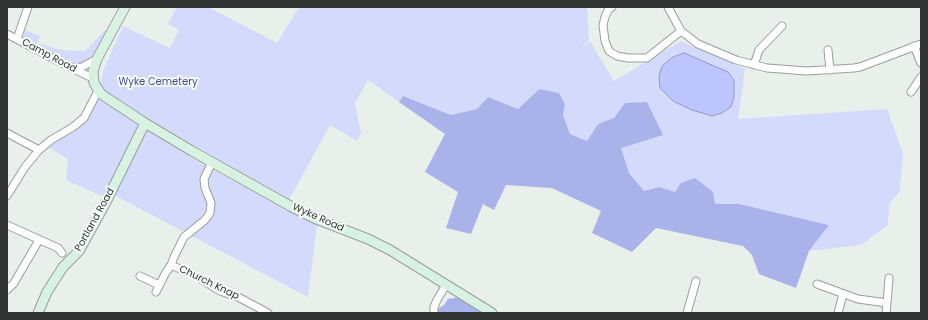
<!DOCTYPE html>
<style>
body{margin:0}
#map{position:relative;width:928px;height:320px;overflow:hidden;background:#e9efeb;font-family:Poppins,sans-serif}
canvas{display:block}
.frame{position:absolute;inset:0;border:8px solid #323433;pointer-events:none}
</style>
<div id="map">
<canvas width="928" height="320"></canvas>
<div class="frame"></div>
</div>
<script>
const ctx = document.querySelector('canvas').getContext('2d');
ctx.lineJoin = 'round';
function fillPath(path, color) { ctx.fillStyle = color; ctx.fill(path, 'evenodd'); }
const shape = rows => new Path2D(rows.map(r => 'M' + r).join(''));
function trace(path, color, width, dash) { ctx.strokeStyle = color; ctx.lineWidth = width; ctx.lineCap = dash ? 'butt' : 'round'; ctx.setLineDash(dash || []); ctx.stroke(path); }
function write(font, color, halo, rows, align = 'center') {
  ctx.font = font + ' Poppins,sans-serif'; ctx.lineWidth = 4; ctx.setLineDash([]); ctx.textBaseline = 'middle'; ctx.strokeStyle = halo; ctx.fillStyle = color; for (const [text, x, y, turn = 0] of rows) {
    ctx.save(); ctx.translate(x, y); ctx.rotate((+turn || 0) * Math.PI / 180); ctx.textAlign = isNaN(turn) ? turn : align; if (halo) ctx.strokeText(text, 0, 0); ctx.fillText(text, 0, 0); ctx.restore();
  }
}
fillPath(shape([
 [177,7,208,7,277,43,299,7,587,7,589,40,579,51,590,41,614,81,681,41,745,69,738,119,887,109,903,153,900,191,889,204,888,225,861,245,809,251,829,225,739,204,715,204,659,187,644,191,629,173,621,148,625,103,614,119,598,124,587,141,570,134,563,115,565,104,539,89,518,109,488,97,477,109,451,115,403,96,399,102,368,80,355,103,361,133,357,141,330,125,289,200,157,124,108,93,102,88,101,81,103,71,123,26,170,48,179,30,168,24],
 [25,30,40,36,38,43,60,50,85,51,105,30,107,33,92,57,88,62,77,65,71,64,23,38],
 [99,98,190,154,189,156,242,186,243,184,282,207,317,224,308,297,112,194,106,198,66,180,68,159,48,147,84,122,86,123]
]), '#d4dafb');
fillPath(shape([
 [539,89,559,93,565,104,563,115,570,134,587,141,598,124,614,118,625,103,647,102,663,135,621,148,629,173,644,191,659,187,675,192,681,183,695,178,713,192,715,204,739,204,829,225,809,251,796,288,759,274,752,255,743,246,656,228,632,252,592,233,601,211,552,188,506,185,494,210,483,204,471,234,446,228,458,192,425,172,445,134,399,102,403,96,451,115,477,109,488,97,518,109],
 [461,297,487,313,435,313,435,311,444,305,448,299]
]), '#aab2ea');
const water = shape([
 [684,53,728,72,734,80,734,97,731,107,722,113,712,116,692,110,673,101,660,88,659,76,662,66,673,57,684,53]
]);
fillPath(water, '#bcc5fd');
trace(water, '#939ac0', 1);
const street = shape([
 [612,7,608,10,605,17,603,25,605,41,609,51,617,56,628,58,647,58,681,31],
 [668,7,681,31,698,44,736,60,767,68,807,71,854,68,860,67,921,44],
 [7,34,58,61,88,76,92,77],
 [17,39,28,7],
 [914,46,921,63],
 [828,50,830,70],
 [754,65,759,50,782,26],
 [73,68,82,67,97,59],
 [911,92,921,77],
 [7,133,39,150],
 [7,196,25,167,39,150,51,140,73,127,84,118,98,91],
 [7,225,58,248,62,253],
 [171,265,196,276,220,291,238,297,268,313],
 [140,276,159,285],
 [817,284,858,299,887,303,886,313],
 [7,290,14,283,39,240],
 [156,292,165,274,171,265,174,257,184,237,205,220,210,213,211,203,205,188,204,179,212,162],
 [887,303,889,278],
 [434,313,434,307,437,300,446,285],
 [687,313,696,281],
 [838,313,843,294]
]);
const secondary = shape([
 [125,7,97,59,93,71,94,83,101,94,145,123,192,151,292,207,314,218,368,239,390,250,492,313],
 [38,313,47,292,63,267,79,251,105,204,145,123]
]);
trace(street, '#999e9b', 9);
trace(secondary, '#999e9b', 11);
trace(street, '#fff', 7);
trace(secondary, '#d7f2e3', 9);
write('10px', '#323433', '#f6fcf8', [
 ["Camp Road",49,56,28],
 ["Wyke Road",318,218,24],
 ["Portland Road",95,220,-61],
 ["Church Knap",209,283,26]
]);
write('10px', '#464b8e', '#f6fcf8', [
 ["Wyke Cemetery",158,82]
]);
</script>
